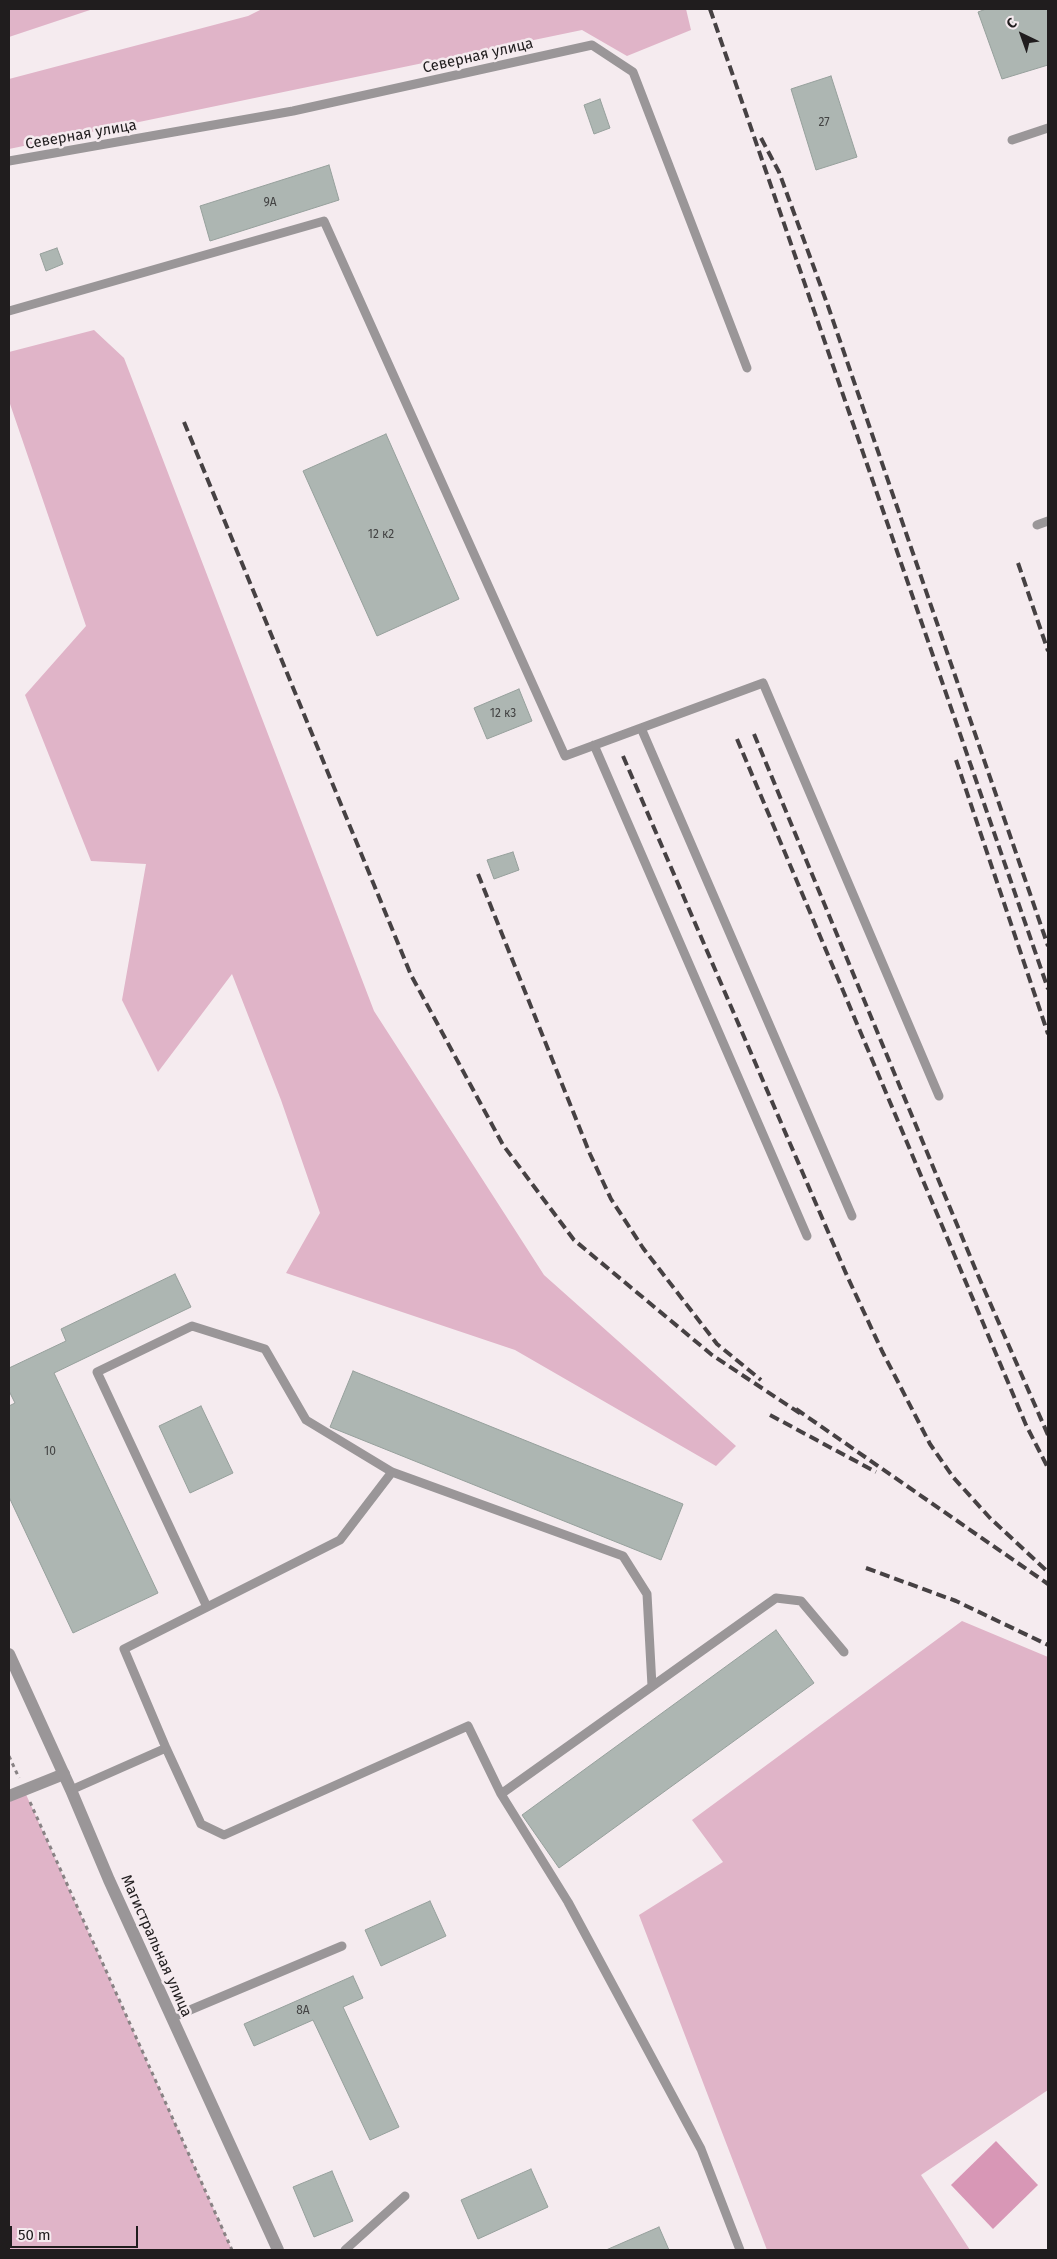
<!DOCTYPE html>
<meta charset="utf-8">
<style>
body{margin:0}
#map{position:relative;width:1057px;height:2259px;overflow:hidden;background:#f5ebef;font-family:"Fira Sans",sans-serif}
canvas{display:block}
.frame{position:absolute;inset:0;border:10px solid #201d1e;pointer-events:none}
.north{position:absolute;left:997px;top:10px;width:50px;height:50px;-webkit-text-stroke:4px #f5ebef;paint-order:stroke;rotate:318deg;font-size:14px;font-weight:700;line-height:20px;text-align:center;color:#201d1e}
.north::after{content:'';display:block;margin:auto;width:18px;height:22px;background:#201d1e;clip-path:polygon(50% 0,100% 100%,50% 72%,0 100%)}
.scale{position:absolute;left:10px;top:2226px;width:128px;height:22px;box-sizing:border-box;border:2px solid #201d1e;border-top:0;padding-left:6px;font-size:15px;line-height:18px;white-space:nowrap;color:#201d1e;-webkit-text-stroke:4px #f5ebef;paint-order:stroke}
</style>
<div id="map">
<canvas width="1057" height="2259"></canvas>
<div class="frame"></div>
<div class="north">С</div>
<div class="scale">50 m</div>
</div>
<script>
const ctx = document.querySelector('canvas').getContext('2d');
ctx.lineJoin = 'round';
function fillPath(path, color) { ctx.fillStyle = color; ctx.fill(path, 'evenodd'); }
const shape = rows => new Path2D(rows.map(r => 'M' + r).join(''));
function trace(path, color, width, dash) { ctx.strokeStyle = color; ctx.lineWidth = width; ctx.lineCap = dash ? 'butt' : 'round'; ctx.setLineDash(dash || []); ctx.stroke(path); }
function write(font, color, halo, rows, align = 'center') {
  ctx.font = font + ' "Fira Sans",sans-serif'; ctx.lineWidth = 5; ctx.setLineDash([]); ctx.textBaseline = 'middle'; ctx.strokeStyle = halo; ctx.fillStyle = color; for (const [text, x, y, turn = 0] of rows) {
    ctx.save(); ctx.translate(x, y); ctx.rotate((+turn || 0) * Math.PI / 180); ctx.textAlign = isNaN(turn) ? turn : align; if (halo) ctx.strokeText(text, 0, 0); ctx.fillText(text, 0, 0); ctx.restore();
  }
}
fillPath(shape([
 [9,9,93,9,9,37],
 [262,9,686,9,691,30,627,56,582,30,9,149,9,79,248,16],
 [94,330,124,358,374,1011,544,1275,736,1446,716,1466,515,1350,286,1273,320,1213,281,1100,232,974,158,1072,122,1000,146,864,91,861,25,695,86,626,9,401,9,352],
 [962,1621,1048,1657,1048,2090,921,2175,970,2250,767,2250,639,1915,723,1862,692,1820],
 [24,1790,232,2250,9,2250,9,1796]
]), '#e0b4c8');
fillPath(shape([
 [996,2141,1038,2185,993,2229,951,2185]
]), '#d897b6');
const building = shape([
 [986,9,1048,9,1048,65,1002,79,978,12,986,9],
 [831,76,857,157,816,170,791,89,831,76],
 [600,99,610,128,594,134,584,105,600,99],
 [329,165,339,200,210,241,200,206,329,165],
 [57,248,63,264,46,271,40,254,57,248],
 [386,434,459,599,377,636,303,471,386,434],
 [519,689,532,721,487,739,474,708,519,689],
 [513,852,519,870,494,879,487,860,513,852],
 [175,1274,191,1307,54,1373,158,1593,73,1633,9,1497,9,1406,15,1403,9,1391,9,1368,66,1341,61,1329,175,1274],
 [353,1371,683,1504,661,1560,330,1427,353,1371],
 [201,1406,233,1473,190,1493,159,1426,201,1406],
 [776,1630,814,1683,559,1868,522,1815,776,1630],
 [430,1901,446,1936,381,1966,365,1930,430,1901],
 [353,1976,363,1998,343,2007,399,2127,370,2140,313,2020,254,2046,244,2024,353,1976],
 [531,2169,548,2207,478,2239,461,2200,531,2169],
 [332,2171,353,2221,314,2237,293,2187,332,2171],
 [659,2227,669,2250,606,2250,659,2227]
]);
fillPath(building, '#adb6b2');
trace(building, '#96a09c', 1);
trace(shape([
 [9,1756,19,1778],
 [30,1802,232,2250]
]), '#888284', 3, [4, 4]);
trace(shape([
 [1012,140,1048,128],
 [9,161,293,111,592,45,633,72,747,368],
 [9,311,324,221,565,756,763,683,939,1096],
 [1037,525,1048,521],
 [641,728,852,1216],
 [594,745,807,1236],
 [392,1472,340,1540,124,1649,166,1748,201,1824,224,1835,468,1726,501,1794,568,1902,701,2149,740,2250],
 [207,1607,97,1372,192,1326,265,1349,306,1420,392,1472,623,1556,647,1594,652,1686],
 [71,1790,166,1748],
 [501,1794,776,1598,801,1601,844,1652],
 [171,2018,342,1946],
 [345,2250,405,2196]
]), '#9a9698', 9);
trace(shape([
 [9,1796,64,1774]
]), '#9a9698', 12);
trace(shape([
 [9,1654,71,1790,109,1880,278,2250]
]), '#9a9698', 12);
trace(shape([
 [710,9,1048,989],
 [761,138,779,172,828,306,1048,946],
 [184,422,411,975,503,1145,574,1240,712,1355,801,1414],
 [1018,563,1048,651],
 [754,734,977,1273,1048,1435],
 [737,739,1026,1425,1048,1468],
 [623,756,848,1278,882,1351,930,1444,953,1477,990,1518,1048,1572],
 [956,760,1048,1034],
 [478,874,590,1154,611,1199,643,1248,717,1344,761,1380],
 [796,1409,1048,1584],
 [770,1415,876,1472],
 [866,1568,956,1601,1048,1645]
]), '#464143', 4, [10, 5]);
write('12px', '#434343', null, [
 ["27",824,123],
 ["9А",270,203],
 ["12 к2",381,535],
 ["12 к3",503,714],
 ["10",50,1452],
 ["8А",303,2011]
]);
write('15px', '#201d1e', '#f5ebef', [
 ["Северная улица",478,56,-13],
 ["Северная улица",81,135,-10],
 ["Магистральная улица",156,1946,66]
]);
</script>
